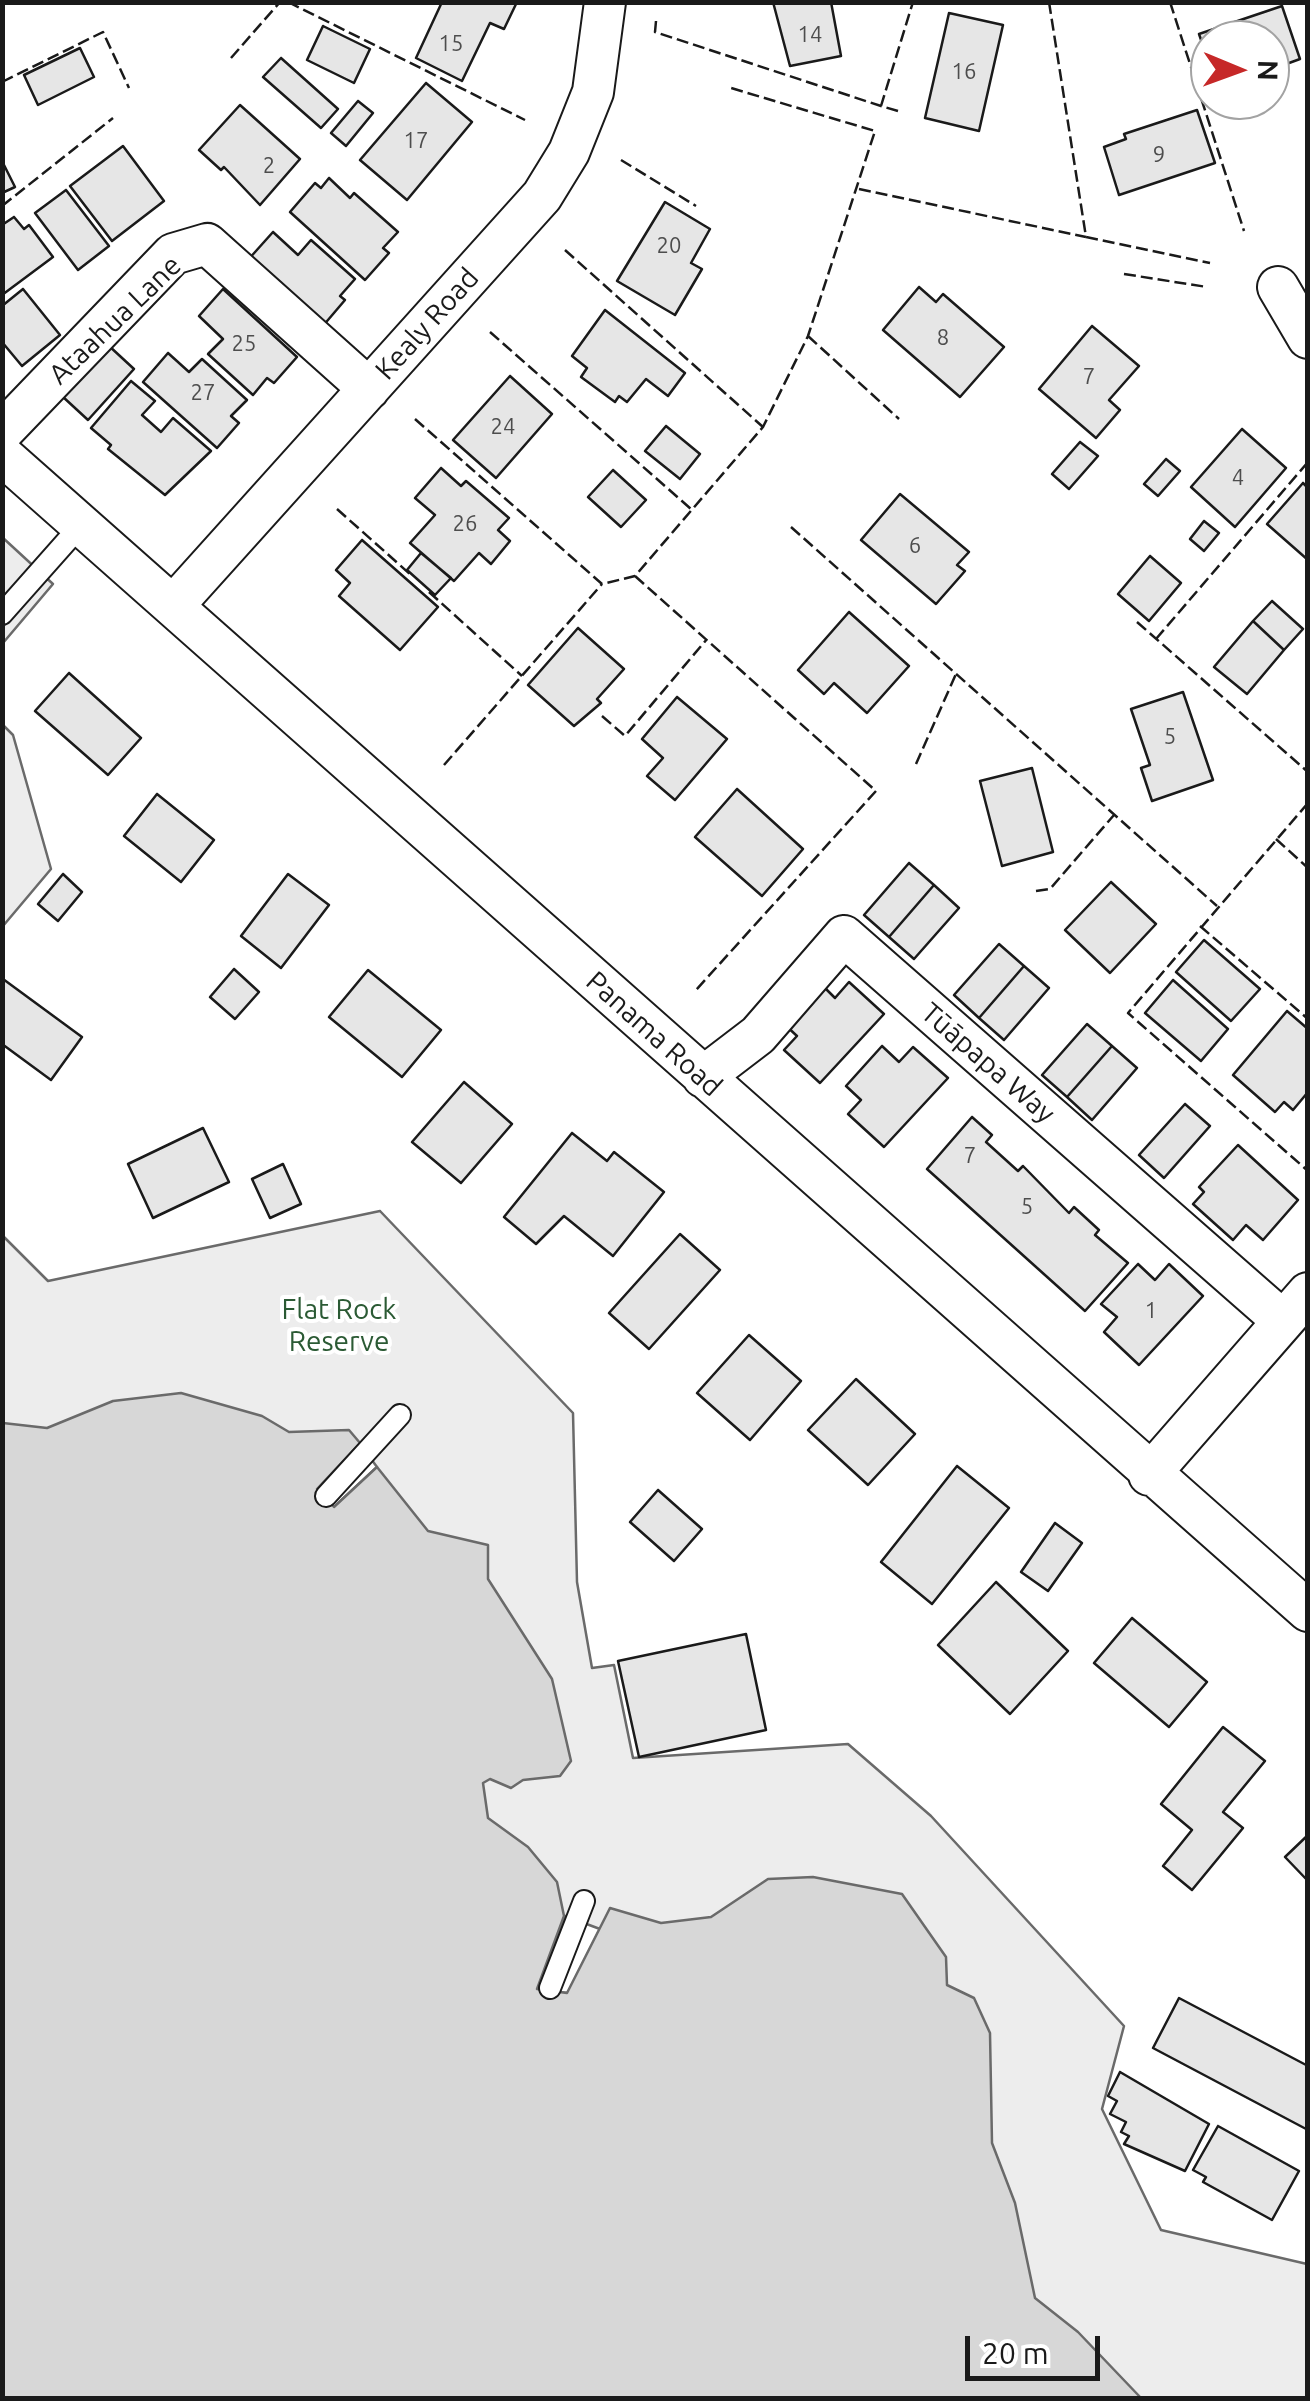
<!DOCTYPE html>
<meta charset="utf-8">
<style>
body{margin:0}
#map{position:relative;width:1310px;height:2401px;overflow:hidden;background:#fff;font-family:Ubuntu,sans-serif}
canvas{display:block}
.frame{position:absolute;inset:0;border:5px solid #1a1a1a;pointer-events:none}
.north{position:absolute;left:1190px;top:20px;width:100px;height:100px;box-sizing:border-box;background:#fff;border:2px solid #a3a3a3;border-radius:50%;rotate:91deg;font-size:28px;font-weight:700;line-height:40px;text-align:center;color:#1a1a1a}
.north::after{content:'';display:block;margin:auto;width:35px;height:45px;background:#c62828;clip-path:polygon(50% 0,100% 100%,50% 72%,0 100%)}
.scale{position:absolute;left:965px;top:2336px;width:135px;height:45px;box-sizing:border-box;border:5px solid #1a1a1a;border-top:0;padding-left:12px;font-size:30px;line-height:35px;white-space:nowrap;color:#1a1a1a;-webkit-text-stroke:8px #fff;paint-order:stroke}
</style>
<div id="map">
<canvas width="1310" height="2401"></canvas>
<div class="frame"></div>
<div class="north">N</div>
<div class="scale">20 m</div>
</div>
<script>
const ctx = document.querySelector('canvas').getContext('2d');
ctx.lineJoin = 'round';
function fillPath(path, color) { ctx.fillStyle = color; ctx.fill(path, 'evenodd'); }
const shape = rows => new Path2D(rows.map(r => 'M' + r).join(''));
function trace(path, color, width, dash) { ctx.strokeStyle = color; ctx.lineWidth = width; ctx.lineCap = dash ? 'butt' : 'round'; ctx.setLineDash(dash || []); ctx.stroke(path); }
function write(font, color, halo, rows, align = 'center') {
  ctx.font = font + ' Ubuntu,sans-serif'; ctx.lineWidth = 8; ctx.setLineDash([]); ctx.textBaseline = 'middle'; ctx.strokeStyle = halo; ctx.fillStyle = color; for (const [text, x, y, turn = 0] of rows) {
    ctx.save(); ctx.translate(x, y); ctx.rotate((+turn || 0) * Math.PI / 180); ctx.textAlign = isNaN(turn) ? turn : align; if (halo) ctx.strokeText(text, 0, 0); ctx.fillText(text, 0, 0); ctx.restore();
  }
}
const built = shape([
 [2,537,53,584,3,643,2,643,2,537],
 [3,725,13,735,51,869,3,926,3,725],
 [380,1211,573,1413,577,1582,592,1668,614,1665,633,1758,848,1744,931,1816,1124,2026,1102,2109,1161,2230,1307,2264,1307,2398,3,2398,2,1235,48,1281,380,1211],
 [360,1444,377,1467,334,1507,317,1489,360,1444],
 [565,1916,600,1929,568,1993,538,1990,565,1916]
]);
fillPath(built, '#ededed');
trace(built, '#6a6a6a', 2.5);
const water = shape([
 [181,1393,262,1416,289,1432,349,1430,360,1443,317,1489,334,1507,377,1467,428,1531,488,1545,488,1579,552,1679,571,1761,560,1776,523,1780,511,1788,490,1779,483,1783,488,1818,528,1847,557,1882,564,1916,537,1989,567,1993,610,1908,661,1923,711,1917,768,1879,813,1877,902,1894,946,1957,947,1985,974,1998,990,2033,992,2143,1015,2203,1035,2298,1078,2332,1141,2398,3,2398,3,1423,47,1428,113,1401,181,1393]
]);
fillPath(water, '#d7d7d7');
trace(water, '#6a6a6a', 2.5);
const building = shape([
 [442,2,517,2,504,29,490,23,462,81,416,58,442,2],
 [773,2,831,2,841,56,790,66,773,2],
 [1282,6,1300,59,1270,70,1270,40,1210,40,1210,66,1199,34,1282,6],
 [949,13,1003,25,979,131,925,118,949,13],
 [323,26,370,49,354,83,307,60,323,26],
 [80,48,94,77,38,105,24,75,80,48],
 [281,58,338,109,321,128,263,77,281,58],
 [426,83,472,122,407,200,360,160,426,83],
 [358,101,373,113,346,146,331,133,358,101],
 [240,105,300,159,260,205,224,167,221,170,199,150,240,105],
 [1197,110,1215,163,1119,195,1104,147,1126,139,1124,134,1197,110],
 [123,146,164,201,112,241,70,186,123,146],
 [2,161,15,187,2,193,2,161],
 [329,178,350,198,354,193,398,232,383,248,389,253,365,280,290,212,315,183,321,188,329,178],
 [66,190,109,246,78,270,35,213,66,190],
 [665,202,710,229,691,263,702,269,675,315,617,281,665,202],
 [14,217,24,229,29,225,53,257,2,295,2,225,14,217],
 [273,232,298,255,311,240,355,279,340,296,345,300,322,327,247,261,273,232],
 [919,287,936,302,943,294,1004,347,960,397,883,330,919,287],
 [23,289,60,335,22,366,2,342,2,306,23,289],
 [223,289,297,357,274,383,267,378,253,395,208,354,223,339,199,316,223,289],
 [605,310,685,373,668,396,646,379,627,402,619,396,615,402,581,377,587,368,572,356,605,310],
 [1092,326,1139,366,1109,400,1120,410,1096,438,1039,389,1092,326],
 [108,345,134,369,88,420,62,396,108,345],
 [168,353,189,372,202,359,247,400,231,416,239,423,217,448,143,382,168,353],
 [510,376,552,414,496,478,453,440,510,376],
 [131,381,155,401,142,415,161,432,173,418,211,451,165,495,108,449,111,445,91,428,131,381],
 [666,426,700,454,680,479,645,451,666,426],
 [1242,429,1286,468,1235,527,1191,487,1242,429],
 [1080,442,1098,456,1069,489,1052,474,1080,442],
 [1166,459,1180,471,1158,496,1144,484,1166,459],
 [441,468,461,486,466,481,509,518,498,530,510,541,491,564,479,553,454,581,410,543,435,515,415,498,441,468],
 [613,470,646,500,621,527,588,497,613,470],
 [1303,483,1308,488,1308,560,1267,524,1303,483],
 [900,494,969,552,957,565,965,571,936,604,861,540,900,494],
 [1204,521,1219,533,1204,551,1190,539,1204,521],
 [362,540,438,607,400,650,339,596,350,583,336,570,362,540],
 [421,553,451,578,435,595,407,570,421,553],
 [1150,556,1181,583,1149,621,1118,594,1150,556],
 [1272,601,1303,629,1284,650,1253,621,1272,601],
 [849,612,909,666,867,713,834,683,824,694,798,670,849,612],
 [1253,621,1284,650,1247,694,1214,667,1253,621],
 [578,628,624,669,597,699,601,703,574,726,528,685,578,628],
 [69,673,141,738,108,775,35,711,69,673],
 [1183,692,1213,780,1152,801,1141,768,1150,765,1131,709,1183,692],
 [677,697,727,739,675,800,647,776,663,758,642,739,677,697],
 [1032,768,1053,852,1002,866,980,781,1032,768],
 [737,789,803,849,762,896,695,837,737,789],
 [157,794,214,840,181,882,124,836,157,794],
 [909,863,934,885,889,937,864,915,909,863],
 [63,874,82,892,58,921,38,904,63,874],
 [288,874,329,905,281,968,241,936,288,874],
 [1111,882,1156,924,1110,973,1065,930,1111,882],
 [934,885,959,908,914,959,889,937,934,885],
 [1204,940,1260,989,1231,1021,1176,972,1204,940],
 [999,944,1024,966,979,1018,954,995,999,944],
 [1024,966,1049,988,1004,1040,979,1018,1024,966],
 [234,969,259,992,235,1019,210,997,234,969],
 [368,970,441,1030,402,1077,329,1017,368,970],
 [3,979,82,1037,51,1080,2,1044,3,979],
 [1173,980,1228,1029,1201,1061,1145,1013,1173,980],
 [819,982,835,998,849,982,884,1014,820,1083,784,1050,797,1036,782,1022,819,982],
 [1287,1011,1308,1029,1308,1092,1293,1110,1284,1102,1275,1112,1233,1075,1287,1011],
 [1087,1024,1112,1046,1067,1097,1042,1075,1087,1024],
 [882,1046,899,1062,913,1047,948,1078,884,1147,848,1114,861,1100,846,1086,882,1046],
 [1112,1046,1137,1068,1092,1120,1067,1097,1112,1046],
 [464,1082,512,1124,461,1183,412,1142,464,1082],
 [1185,1104,1210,1126,1164,1178,1139,1155,1185,1104],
 [972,1117,992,1135,986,1142,1018,1171,1023,1166,1069,1213,1074,1207,1099,1230,1095,1235,1128,1263,1085,1311,927,1169,972,1117],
 [203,1128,229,1182,153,1218,128,1164,203,1128],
 [572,1133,607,1161,614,1152,664,1192,613,1256,564,1216,536,1244,504,1217,572,1133],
 [1238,1145,1298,1200,1263,1240,1246,1225,1233,1240,1193,1204,1204,1192,1199,1187,1238,1145],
 [283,1164,301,1204,270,1218,252,1179,283,1164],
 [680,1234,720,1270,649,1349,609,1313,680,1234],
 [1138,1264,1155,1280,1169,1264,1203,1296,1139,1365,1104,1332,1117,1317,1101,1304,1138,1264],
 [749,1335,801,1381,750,1440,697,1393,749,1335],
 [856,1379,915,1434,868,1485,808,1430,856,1379],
 [957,1466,1009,1508,932,1604,881,1562,957,1466],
 [658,1490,702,1529,674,1561,630,1522,658,1490],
 [1055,1523,1082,1543,1048,1591,1021,1572,1055,1523],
 [996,1582,1068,1651,1010,1714,938,1645,996,1582],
 [1132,1618,1207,1682,1169,1727,1094,1663,1132,1618],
 [746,1634,766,1730,639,1757,618,1661,746,1634],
 [1223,1727,1265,1761,1223,1812,1243,1828,1192,1890,1163,1866,1192,1830,1161,1804,1223,1727],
 [1308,1835,1308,1881,1285,1857,1308,1835],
 [1179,1998,1308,2066,1308,2130,1153,2048,1179,1998],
 [1120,2072,1209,2124,1185,2171,1124,2144,1129,2136,1121,2132,1126,2122,1110,2114,1117,2101,1108,2096,1120,2072],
 [1218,2126,1299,2171,1272,2220,1203,2182,1206,2177,1193,2170,1218,2126]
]);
fillPath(building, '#e6e6e6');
trace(building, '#1a1a1a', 2.5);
const service = shape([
 [2,614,81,525],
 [326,1496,400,1415],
 [550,1988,584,1901]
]);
const minor = shape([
 [1278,287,1308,338],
 [2,432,173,254,207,244,369,389],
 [2,455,1308,1611],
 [173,606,542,196,569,152,593,92,605,2],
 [703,1077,758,1035,844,936,1283,1321],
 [1149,1475,1308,1293]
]);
trace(service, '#1a1a1a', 24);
trace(minor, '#1a1a1a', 44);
trace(service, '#fff', 20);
trace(minor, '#fff', 40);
trace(shape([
 [288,2,525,120],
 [1049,2,1086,237,1210,263],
 [1170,2,1244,231],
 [656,21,655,32,881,106],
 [231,58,280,2],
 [2,82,103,32,129,88],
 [898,111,881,106,913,2],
 [621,160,696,206],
 [859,189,1086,237],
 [2,206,113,118],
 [565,250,763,427],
 [1124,274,1207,287],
 [490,332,691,509],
 [808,336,899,419],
 [415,419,602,584,635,576,763,427,808,336,875,131,731,88],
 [337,509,411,575],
 [791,527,1217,906],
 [635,576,876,791,696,990],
 [429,592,522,676],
 [1137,622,1308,772],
 [1156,639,1308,462],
 [602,716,625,736,707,639],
 [916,764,956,674],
 [444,765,602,584],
 [1308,803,1128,1013,1308,1171],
 [1276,839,1308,868],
 [1036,891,1050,889,1114,815],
 [1200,926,1308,1019]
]), '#1a1a1a', 2.5, [12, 5]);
write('22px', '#4d4d4d', null, [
 ["14",810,35],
 ["15",451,44],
 ["16",964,72],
 ["17",416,141],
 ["9",1159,155],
 ["2",269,166],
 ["20",669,246],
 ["8",943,338],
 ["25",244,344],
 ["7",1089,377],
 ["27",203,393],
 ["24",503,427],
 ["4",1238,478],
 ["26",465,524],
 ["6",915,546],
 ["5",1170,737],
 ["7",970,1156],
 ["5",1027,1207],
 ["1",1151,1311]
]);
write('28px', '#1a1a1a', '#fff', [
 ["Ataahua Lane",115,320,-44],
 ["Kealy Road",427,324,-48],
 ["Panama Road",654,1034,42],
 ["Tūāpapa Way",988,1063,41]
]);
write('28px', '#2b5a34', '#fff', [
 ["Flat Rock",339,1310],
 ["Reserve",339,1342]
]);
</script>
